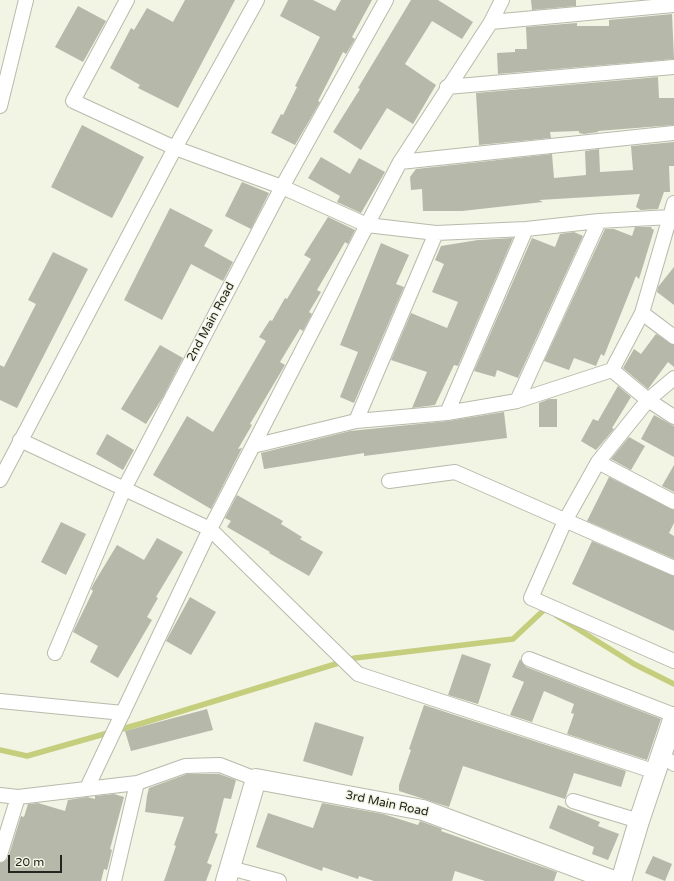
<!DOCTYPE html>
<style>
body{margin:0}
#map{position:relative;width:674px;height:881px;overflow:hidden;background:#f2f4e4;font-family:"Varela Round",sans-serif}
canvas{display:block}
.scale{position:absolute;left:8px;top:855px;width:54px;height:18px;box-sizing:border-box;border:2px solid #24251f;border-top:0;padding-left:5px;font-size:12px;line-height:14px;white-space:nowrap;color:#24251f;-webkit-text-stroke:3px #f2f4e4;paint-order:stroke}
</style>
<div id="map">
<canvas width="674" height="881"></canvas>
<div class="scale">20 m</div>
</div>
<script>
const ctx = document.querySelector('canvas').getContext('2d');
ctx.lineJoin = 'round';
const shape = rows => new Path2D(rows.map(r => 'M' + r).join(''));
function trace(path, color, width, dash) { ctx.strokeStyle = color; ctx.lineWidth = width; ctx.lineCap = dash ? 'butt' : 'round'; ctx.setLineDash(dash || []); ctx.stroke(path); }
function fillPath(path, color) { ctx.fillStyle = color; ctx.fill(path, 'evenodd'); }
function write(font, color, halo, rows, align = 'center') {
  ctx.font = font + ' "Varela Round",sans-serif'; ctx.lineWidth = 3; ctx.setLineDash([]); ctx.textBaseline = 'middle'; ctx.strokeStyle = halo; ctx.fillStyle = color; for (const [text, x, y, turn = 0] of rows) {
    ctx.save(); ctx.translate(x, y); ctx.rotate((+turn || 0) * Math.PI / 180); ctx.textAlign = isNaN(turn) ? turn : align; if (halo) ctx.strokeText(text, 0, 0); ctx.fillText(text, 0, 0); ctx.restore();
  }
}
trace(shape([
 [557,616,634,664,674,684],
 [0,750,27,756,143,723,355,658,513,639,545,609,548,610]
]), '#c5ce7d', 5.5);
fillPath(shape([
 [185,0,235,0,178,108,138,88,140,85,110,68,131,28,134,30,147,8,173,22],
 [288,0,313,0,335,11,341,0,372,0,352,37,355,39,346,54,343,52,318,101,320,102,295,145,271,133,281,114,283,115,297,87,295,86,320,37,280,16],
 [411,0,438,0,473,22,462,39,432,21,405,64,436,85,413,124,387,108,361,150,333,132,360,89,358,88],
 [531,0,576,0,576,6,532,10],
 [78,6,106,21,83,62,55,47],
 [672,14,674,59,498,74,497,53,515,52,515,49,527,49,526,27,577,23,577,26,609,26,609,20],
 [658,77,659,98,674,98,674,125,598,131,598,132,584,134,579,133,579,131,550,132,551,138,479,145,476,93],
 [82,125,144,157,112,218,51,187],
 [674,142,674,166,669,166,670,192,664,192,658,209,641,210,636,207,640,194,539,200,543,202,462,211,423,211,422,189,411,190,410,177,416,169,552,154,554,178,586,175,585,151,599,149,600,172,633,170,631,146],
 [321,157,350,174,359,158,385,172,361,213,337,202,340,196,308,178],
 [242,182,269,193,251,229,225,216],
 [170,208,213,230,204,246,233,262,223,281,191,264,162,320,124,300],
 [328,217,355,230,348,244,345,242,317,290,321,292,309,312,312,314,303,331,300,329,280,362,285,365,250,424,252,425,238,449,242,448,211,509,153,475,187,416,213,432,266,341,259,337,270,320,272,321,285,298,287,299,311,259,304,255],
 [635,227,652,227,651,228,654,230,639,279,636,276,604,356,601,354,596,366,574,358,569,370,544,361,605,229,614,229,632,236],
 [574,232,583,236,518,378,497,370,495,377,474,371,532,238,555,247,560,234],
 [513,238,458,366,454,365,435,405,412,408,427,372,391,360,411,313,447,328,458,302,432,292,444,264,435,260,441,246,478,240],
 [381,243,409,255,396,284,404,287,354,403,340,397,358,352,340,345],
 [53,252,88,269,17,408,0,400,0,365,4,367,36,304,28,300],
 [674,267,674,305,657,292,658,287],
 [656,334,674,345,674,367,668,362,648,389,623,368,634,349,641,354],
 [160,345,183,358,163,397,146,424,121,409],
 [618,386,631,397,612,428,614,429,596,450,581,441,593,419,598,421],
 [549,399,557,399,557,427,539,427,539,403],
 [504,412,507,438,364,456,364,453,264,469,261,453,350,431,448,421],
 [654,415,674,426,674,457,641,439],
 [107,434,134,450,123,470,96,454],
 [629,437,645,446,631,470,611,459],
 [674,465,674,492,662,486],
 [609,477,674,510,674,523,669,533,674,536,674,559,587,521],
 [237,495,283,521,281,524,302,537,300,539,323,552,309,576,269,553,270,552,227,527,231,521,225,518],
 [61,522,86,534,66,575,41,562],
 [157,538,183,552,156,597,158,598,147,617,152,620,118,678,90,662,98,646,73,632,93,591,91,589,94,583,117,545,144,560],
 [592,541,674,576,674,631,572,584],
 [190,597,216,612,191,655,166,641],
 [462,654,491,664,478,704,448,695],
 [520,659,526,667,661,719,647,760,567,734,574,714,571,713,574,704,544,691,532,722,510,715,524,682,512,677],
 [424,705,626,771,621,787,574,773,565,799,463,766,449,807,399,791,399,785,411,750,409,749],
 [207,709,213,730,131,751,125,731],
 [315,722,364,737,352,776,303,761],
 [187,774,219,774,236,780,231,799,224,798,215,833,218,834,207,863,212,865,206,881,164,881,176,846,174,845,184,817,145,812,147,796,149,788],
 [114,794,124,797,110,849,112,850,107,870,104,869,101,881,0,881,0,863,5,861,8,858,21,816,24,817,28,804,38,803,65,811,68,800,87,797,95,799,95,796],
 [322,803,383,814,418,825,420,821,442,829,441,831,557,872,554,881,485,881,455,871,452,881,374,881,359,876,358,879,323,867,322,871,256,847,268,813,313,828],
 [558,805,600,822,598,826,619,834,608,860,592,854,594,847,549,828],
 [653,856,672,864,665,881,645,873]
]), '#b6b8a9');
const street = shape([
 [127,0,73,101,175,148,282,187,367,225,436,233,526,229,599,221,670,217],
 [491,22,674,5],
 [447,87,674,67],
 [0,106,26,0],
 [400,162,674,133],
 [642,313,674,337],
 [612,370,648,400,674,417],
 [674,378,648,400,598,462,565,521,531,598,674,661],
 [517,401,599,221],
 [447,413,526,229],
 [356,421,436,233],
 [20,440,210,529,358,674,656,772],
 [253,446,356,421,447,413,517,401,612,370,642,313,674,203],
 [598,462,674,502],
 [0,480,175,148,257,0],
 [389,481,455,472,674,568],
 [55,653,124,489,282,187,386,0],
 [529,659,674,715],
 [0,701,123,713],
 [661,755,674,764],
 [87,788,210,529,367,225,400,162,491,22,502,0],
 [0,795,18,797,0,855],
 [18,797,137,783,185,766,220,765,256,779],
 [573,801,639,821],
 [230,868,279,881],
 [114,881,137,783]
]);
const secondary = shape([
 [226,881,256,779,423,810,614,881],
 [621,881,639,821,674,717]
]);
trace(street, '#b8baab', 16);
trace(secondary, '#b8baab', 22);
trace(street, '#fff', 14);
trace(secondary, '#fff', 20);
write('12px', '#24251f', '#f2f4e4', [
 ["2nd Main Road",211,322,-62],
 ["3rd Main Road",387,804,12]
]);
</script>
